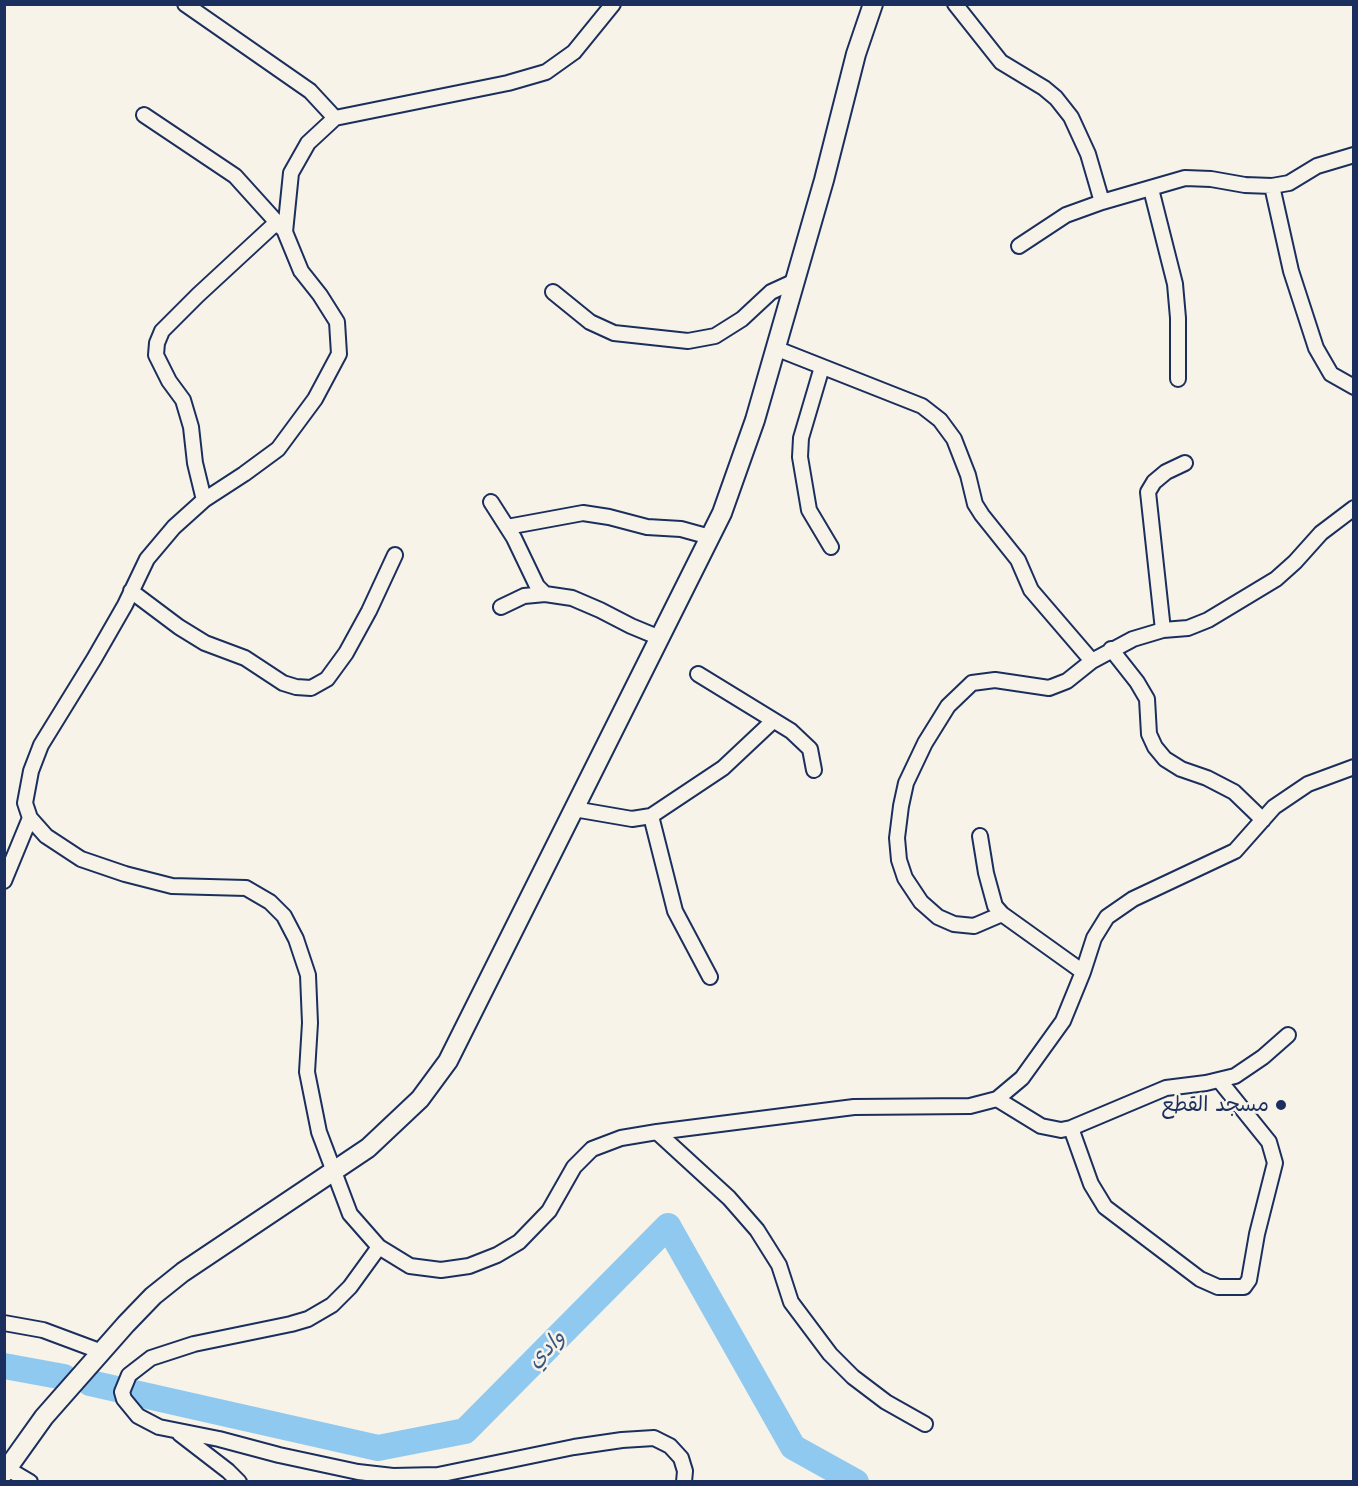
<!DOCTYPE html>
<meta charset="utf-8">
<style>
body{margin:0}
#map{position:relative;width:1358px;height:1486px;overflow:hidden;background:#f7f3e8;font-family:Mali,sans-serif}
canvas{display:block}
.frame{position:absolute;inset:0;border:6px solid #1b2f5e;pointer-events:none}
</style>
<div id="map">
<canvas width="1358" height="1486"></canvas>
<div class="frame"></div>
</div>
<script>
const ctx = document.querySelector('canvas').getContext('2d');
ctx.lineJoin = 'round';
const shape = rows => new Path2D(rows.map(r => 'M' + r).join(''));
function trace(path, color, width, dash) { ctx.strokeStyle = color; ctx.lineWidth = width; ctx.lineCap = dash ? 'butt' : 'round'; ctx.setLineDash(dash || []); ctx.stroke(path); }
function write(font, color, halo, rows, align = 'center') {
  ctx.font = font + ' Mali,"Playpen Sans Arabic",sans-serif'; ctx.lineWidth = 5; ctx.setLineDash([]); ctx.textBaseline = 'middle'; ctx.strokeStyle = halo; ctx.fillStyle = color; for (const [text, x, y, turn = 0] of rows) {
    ctx.save(); ctx.translate(x, y); ctx.rotate((+turn || 0) * Math.PI / 180); ctx.textAlign = isNaN(turn) ? turn : align; if (halo) ctx.strokeText(text, 0, 0); ctx.fillText(text, 0, 0); ctx.restore();
  }
}
trace(shape([
 [4,1366,64,1377],
 [90,1383,378,1448,465,1431,668,1226,793,1447,856,1482]
]), '#90c9ef', 26);
const minor = shape([
 [185,4,310,91,335,118],
 [613,4,574,52,546,72,508,83,335,118,308,143,291,173,285,232,301,271,320,295,337,322,339,354,315,399,278,449,244,474,204,500,174,527,147,559,125,605,94,659,41,745,31,771,25,803,30,818,46,836,81,859,125,874,172,886,246,888,270,902,284,916,296,939,308,975,310,1023,307,1072,319,1132,350,1214,379,1247,410,1266,441,1270,469,1266,497,1255,519,1242,549,1211,574,1167,592,1149,621,1138,657,1132,854,1107,970,1106,997,1099,1022,1078,1063,1021,1083,972,1094,938,1107,917,1133,899,1235,851,1274,807,1308,784,1354,767],
 [955,4,1001,62,1044,88,1056,98,1071,117,1088,154,1102,202],
 [144,115,235,176,282,228],
 [1272,186,1291,271,1316,348,1331,374,1354,387],
 [1151,189,1175,284,1178,318,1178,379],
 [1019,246,1066,215,1102,202,1185,178,1211,179,1245,185,1272,186,1289,183,1317,166,1354,155],
 [553,292,590,322,614,333,688,341,715,336,742,319,771,292,795,281],
 [775,348,922,406,940,420,954,439,968,475,975,504,982,515,1018,560,1031,590,1092,661],
 [822,367,801,438,800,457,809,510,831,547],
 [204,500,195,463,191,427,183,400,169,381,156,355,157,343,162,331,198,295,277,222],
 [491,502,514,538,537,586,545,594],
 [507,527,583,513,609,517,647,527,681,529,710,537],
 [131,591,179,627,205,643,245,658,283,683,296,687,311,688,327,679,346,653,369,611,395,555],
 [501,607,524,596,545,594,572,598,600,610,631,626,660,638],
 [1163,630,1148,492,1154,482,1166,472,1185,463],
 [1111,649,1137,682,1147,699,1149,734,1155,747,1165,759,1181,769,1207,778,1234,792,1263,820],
 [698,674,791,731,810,749,814,770],
 [574,809,632,819,651,816,723,768,773,721],
 [651,816,675,911,710,977],
 [980,836,986,873,995,906,1002,914,1083,972],
 [4,881,30,818],
 [1002,914,974,926,954,924,938,917,921,902,905,878,899,860,897,838,901,806,906,783,925,743,948,706,972,683,995,680,1049,688,1067,681,1092,661,1133,639,1163,630,1188,628,1208,620,1276,579,1295,562,1321,533,1354,508],
 [997,1099,1041,1126,1061,1130,1071,1128,1166,1088,1206,1083,1235,1076,1263,1057,1288,1035],
 [1071,1128,1091,1184,1105,1207,1200,1279,1218,1287,1244,1287,1249,1280,1257,1234,1275,1163,1269,1142,1219,1080],
 [657,1132,729,1198,757,1230,779,1265,791,1302,830,1354,853,1377,886,1402,925,1424],
 [379,1247,350,1287,332,1305,308,1319,291,1324,194,1344,151,1358,129,1375,122,1392,124,1399,138,1416,159,1427,219,1439,279,1455,358,1472,393,1476,438,1475,574,1447,622,1440,654,1438,670,1446,681,1458,685,1471,684,1482],
 [4,1323,43,1330,102,1352],
 [180,1434,228,1471,239,1482],
 [8,1469,30,1482]
]);
const secondary = shape([
 [4,1473,44,1417,126,1324,153,1296,183,1272,368,1148,420,1099,448,1061,722,513,755,420,824,180,856,54,873,4]
]);
trace(minor, '#1b2f5e', 18);
trace(secondary, '#1b2f5e', 22);
trace(minor, '#f7f3e8', 14);
trace(secondary, '#f7f3e8', 18);
for (const [x, y, r, color] of [
 [1281,1105,6,"#1b2f5e"]
]) { const dot = new Path2D(); dot.arc(x, y, r, 0, 2 * Math.PI); ctx.fillStyle = color; ctx.fill(dot); trace(dot, '#f7f3e8', 2); }
write('21px', '#1b2f5e', '#f7f3e8', [
 ["مسجد القطع",1269,1105]
], 'right');
write('italic 22px', '#385682', '#f7f3e8', [
 ["وادي",546,1349,-45]
]);
</script>
